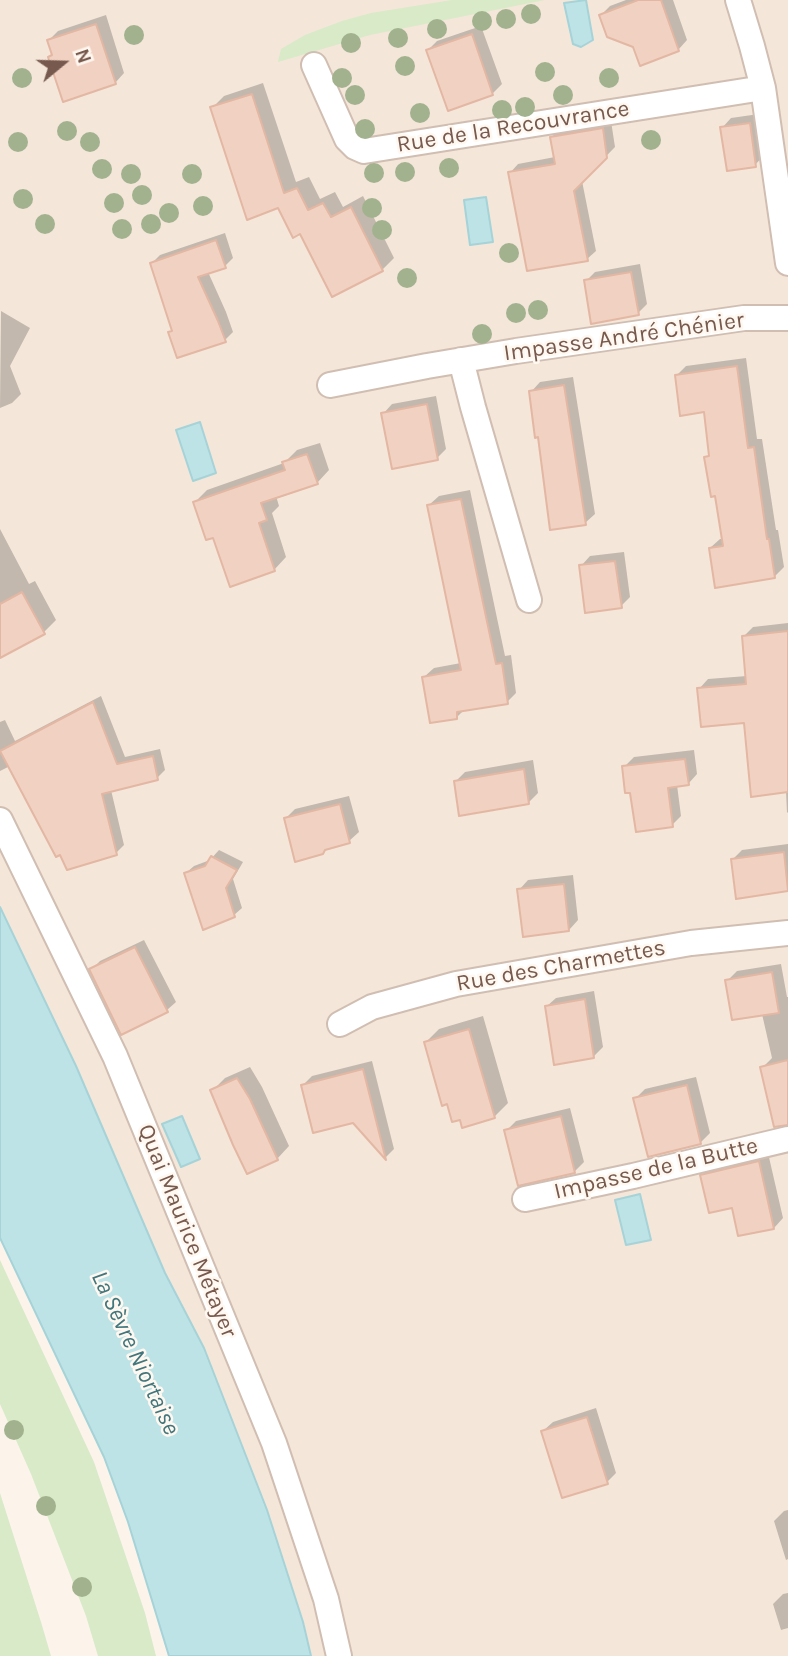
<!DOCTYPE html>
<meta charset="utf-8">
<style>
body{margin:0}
#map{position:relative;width:788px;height:1656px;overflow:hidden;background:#fcf4ea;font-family:Karla,sans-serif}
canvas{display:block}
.north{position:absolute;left:28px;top:28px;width:70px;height:70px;-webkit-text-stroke:5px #fff8f1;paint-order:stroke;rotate:71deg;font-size:19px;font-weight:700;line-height:28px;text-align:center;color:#77594d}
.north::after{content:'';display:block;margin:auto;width:24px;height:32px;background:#77594d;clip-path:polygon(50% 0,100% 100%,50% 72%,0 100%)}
</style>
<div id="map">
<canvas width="788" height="1656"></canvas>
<div class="north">N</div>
</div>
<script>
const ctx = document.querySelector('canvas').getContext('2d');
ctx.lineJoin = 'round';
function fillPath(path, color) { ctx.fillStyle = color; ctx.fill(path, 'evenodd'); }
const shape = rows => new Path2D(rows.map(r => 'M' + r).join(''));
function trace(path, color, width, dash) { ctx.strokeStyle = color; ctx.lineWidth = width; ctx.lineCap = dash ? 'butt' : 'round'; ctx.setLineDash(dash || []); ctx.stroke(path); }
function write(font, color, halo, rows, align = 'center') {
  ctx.font = font + ' Karla,sans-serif'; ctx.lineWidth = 5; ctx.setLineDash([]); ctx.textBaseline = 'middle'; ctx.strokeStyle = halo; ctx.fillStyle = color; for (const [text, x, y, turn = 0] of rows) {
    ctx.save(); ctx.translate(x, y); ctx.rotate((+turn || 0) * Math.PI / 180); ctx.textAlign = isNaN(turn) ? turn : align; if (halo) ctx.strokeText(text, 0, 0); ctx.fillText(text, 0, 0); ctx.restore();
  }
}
fillPath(shape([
 [0,0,788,0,788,1656,310,1656,303,1622,267,1510,204,1348,165,1273,76,1066,0,907]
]), '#f4e6d9');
fillPath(shape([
 [452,0,545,0,370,35,278,62,281,49,305,35,342,21,371,13],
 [0,1260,94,1462,145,1613,156,1656,98,1656,86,1616,31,1474,0,1404],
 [0,1493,41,1622,51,1656,0,1656]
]), '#d8eac8');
const water = shape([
 [586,0,593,40,581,47,573,44,564,3,586,0],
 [486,197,493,242,470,245,464,200,486,197],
 [200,422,216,473,193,481,176,430,200,422],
 [0,907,76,1066,165,1273,204,1348,267,1510,303,1622,311,1656,169,1656,128,1522,104,1457,0,1238,0,907],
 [182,1116,200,1159,181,1167,162,1124,182,1116],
 [640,1194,651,1240,626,1245,615,1200,640,1194]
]);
fillPath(water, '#bee3e6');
trace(water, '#a5d3d8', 2);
fillPath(shape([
 [626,0,673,0,687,40,678,50,634,45,601,15,610,6],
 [106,15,124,73,115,83,49,40,58,31],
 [481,26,502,84,492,94,428,50,437,41],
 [263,83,296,182,309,177,320,199,335,192,343,207,363,196,394,258,382,270,301,231,279,206,212,108,224,96],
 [759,114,764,155,755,165,722,128,731,118],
 [611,121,615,147,582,181,596,251,587,259,510,173,518,164,555,157,552,137,560,129],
 [225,233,233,258,225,266,208,272,226,312,233,332,225,340,170,332,174,329,152,263,160,255],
 [640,264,647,304,638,313,586,281,595,272],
 [1,311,30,328,10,366,21,394,12,403,0,408],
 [746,358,757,439,762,439,776,530,778,530,784,567,774,577,710,548,720,539,724,539,716,494,706,458,711,453,705,410,677,375,686,366],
 [573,377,595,514,585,523,539,435,531,392,540,382],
 [436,396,446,449,437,458,383,414,392,404],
 [320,443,329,470,317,483,276,496,279,506,272,513,286,557,274,570,215,535,195,502,207,490,284,463,297,450],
 [470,490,505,656,511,655,516,693,507,702,465,709,457,717,424,677,434,668,461,663,429,505,439,496],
 [0,529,29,584,35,581,56,620,44,632,0,637],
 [624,552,630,597,621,606,581,566,590,556],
 [788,623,788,812,787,813,786,791,746,721,699,689,708,679,747,676,744,636,753,627],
 [101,696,125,757,160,749,165,770,157,778,111,790,124,845,116,853,10,766,0,771,0,722,5,720,15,741],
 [694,750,697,774,688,784,677,785,681,816,672,825,631,791,624,767,634,757],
 [533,760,538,793,529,802,456,781,465,772],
 [349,796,359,832,349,841,286,818,295,809],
 [788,844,788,889,737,897,732,860,742,850],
 [219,850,243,862,233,879,242,908,234,915,186,873,194,866,210,860],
 [573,875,578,920,569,930,519,890,528,880],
 [144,940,176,1002,167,1010,122,1032,91,970,100,961],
 [781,964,787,997,788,997,788,1120,762,1068,772,1058,762,1014,727,981,737,971],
 [594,991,603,1047,593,1057,546,1007,556,998],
 [483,1016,508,1103,494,1117,461,1118,426,1042,439,1029],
 [372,1061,394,1149,386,1157,353,1121,303,1085,312,1076],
 [250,1067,262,1087,289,1146,277,1159,212,1091,225,1078],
 [696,1077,710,1133,700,1143,635,1099,645,1089],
 [570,1108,584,1162,574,1172,506,1131,516,1121],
 [768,1153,783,1218,774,1228,734,1206,702,1176,711,1167],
 [596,1408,616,1473,607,1482,543,1431,553,1422],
 [788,1510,788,1559,786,1560,774,1521,784,1511],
 [788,1593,788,1628,781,1630,773,1604,783,1594]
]), '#0003');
const building = shape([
 [638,0,661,0,679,51,640,66,633,47,607,37,599,15,638,0],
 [96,24,116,84,63,102,48,57,52,55,47,40,96,24],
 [472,34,493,95,448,111,426,50,472,34],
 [252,94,284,193,297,188,308,210,323,203,331,217,351,207,383,271,332,297,300,234,293,238,278,208,247,220,210,107,252,94],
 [750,123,756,167,727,171,720,127,750,123],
 [603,128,607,158,574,191,588,261,527,271,508,172,555,164,550,137,603,128],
 [216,240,226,268,198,277,218,321,226,342,177,358,168,332,172,331,150,263,216,240],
 [631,272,639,315,591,324,584,280,631,272],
 [737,366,748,448,754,447,767,539,769,539,775,578,715,588,709,548,723,546,715,496,711,497,704,457,709,456,704,412,680,416,675,375,737,366],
 [564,385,586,525,550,530,538,437,535,438,529,391,564,385],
 [427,404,438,460,392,469,381,413,427,404],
 [307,454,318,484,261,503,267,520,259,523,275,571,230,587,213,538,206,540,193,502,285,470,282,462,307,454],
 [461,499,496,664,502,663,508,704,457,712,457,719,430,723,422,677,461,670,427,505,461,499],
 [615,561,622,608,585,613,579,565,615,561],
 [22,592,45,634,0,658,0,604,22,592],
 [788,631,788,792,751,797,744,723,701,727,697,688,746,684,742,636,788,631],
 [93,702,117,764,153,756,158,780,102,794,117,855,67,870,60,855,56,857,0,751,93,702],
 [685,759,689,785,668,788,673,827,636,832,630,793,625,793,622,766,685,759],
 [524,769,529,804,459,816,454,781,524,769],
 [340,804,350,843,325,850,323,854,295,862,284,818,340,804],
 [784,852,788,891,736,899,731,859,784,852],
 [211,856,237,870,226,888,235,917,203,930,184,873,205,866,211,856],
 [564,884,569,931,523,937,517,889,564,884],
 [135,947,168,1012,121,1035,89,969,135,947],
 [772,972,779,1013,732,1020,725,980,772,972],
 [585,999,594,1058,554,1065,545,1006,585,999],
 [469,1029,495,1118,462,1128,460,1120,452,1122,447,1104,442,1106,424,1042,469,1029],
 [788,1060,788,1125,774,1127,760,1067,788,1060],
 [363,1069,386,1160,353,1123,313,1133,301,1085,363,1069],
 [237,1078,250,1099,278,1160,247,1174,233,1145,210,1090,237,1078],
 [687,1085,701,1144,648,1157,633,1098,687,1085],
 [561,1116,575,1173,518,1186,504,1130,561,1116],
 [759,1161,774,1229,738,1236,732,1208,709,1213,700,1175,759,1161],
 [587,1417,608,1484,562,1498,541,1431,587,1417]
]);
fillPath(building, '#f1d2c2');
trace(building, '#e3b7a3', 2);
const street = shape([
 [738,0,752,46,763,88,788,263],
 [314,65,347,139,355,147,364,151,763,88],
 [461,360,473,407,529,600],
 [330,385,427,366,516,351,744,318,788,318],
 [0,820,115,1056,274,1443,326,1599,339,1656],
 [340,1024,372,1007,456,984,691,943,788,933],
 [525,1199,633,1176,788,1139]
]);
trace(street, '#d1beb2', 28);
trace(street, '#fff', 24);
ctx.fillStyle = '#a2b28f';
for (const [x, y] of [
 [531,14],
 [506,19],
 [482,21],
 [437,29],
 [134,35],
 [398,38],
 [351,43],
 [405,66],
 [545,72],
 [22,78],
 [342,78],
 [609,78],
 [355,95],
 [563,95],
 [525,107],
 [502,110],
 [420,113],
 [365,129],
 [67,131],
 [651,140],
 [18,142],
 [90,142],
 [449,168],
 [102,169],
 [405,172],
 [374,173],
 [131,174],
 [192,174],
 [142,195],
 [23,199],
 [114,203],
 [203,206],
 [372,208],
 [169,213],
 [45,224],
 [151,224],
 [122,229],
 [382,230],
 [509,253],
 [407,278],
 [538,310],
 [516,313],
 [482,334],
 [14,1430],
 [46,1506],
 [82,1587]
]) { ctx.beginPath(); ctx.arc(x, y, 10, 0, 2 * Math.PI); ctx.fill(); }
write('23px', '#77594d', '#fff8f1', [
 ["Rue de la Recouvrance",513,127,-9],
 ["Impasse André Chénier",624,337,-8],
 ["Rue des Charmettes",561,966,-10],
 ["Impasse de la Butte",656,1169,-13],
 ["Quai Maurice Métayer",187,1231,68]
]);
write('italic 24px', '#41767c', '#fff8f1', [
 ["La Sèvre Niortaise",135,1353,65]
]);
</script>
